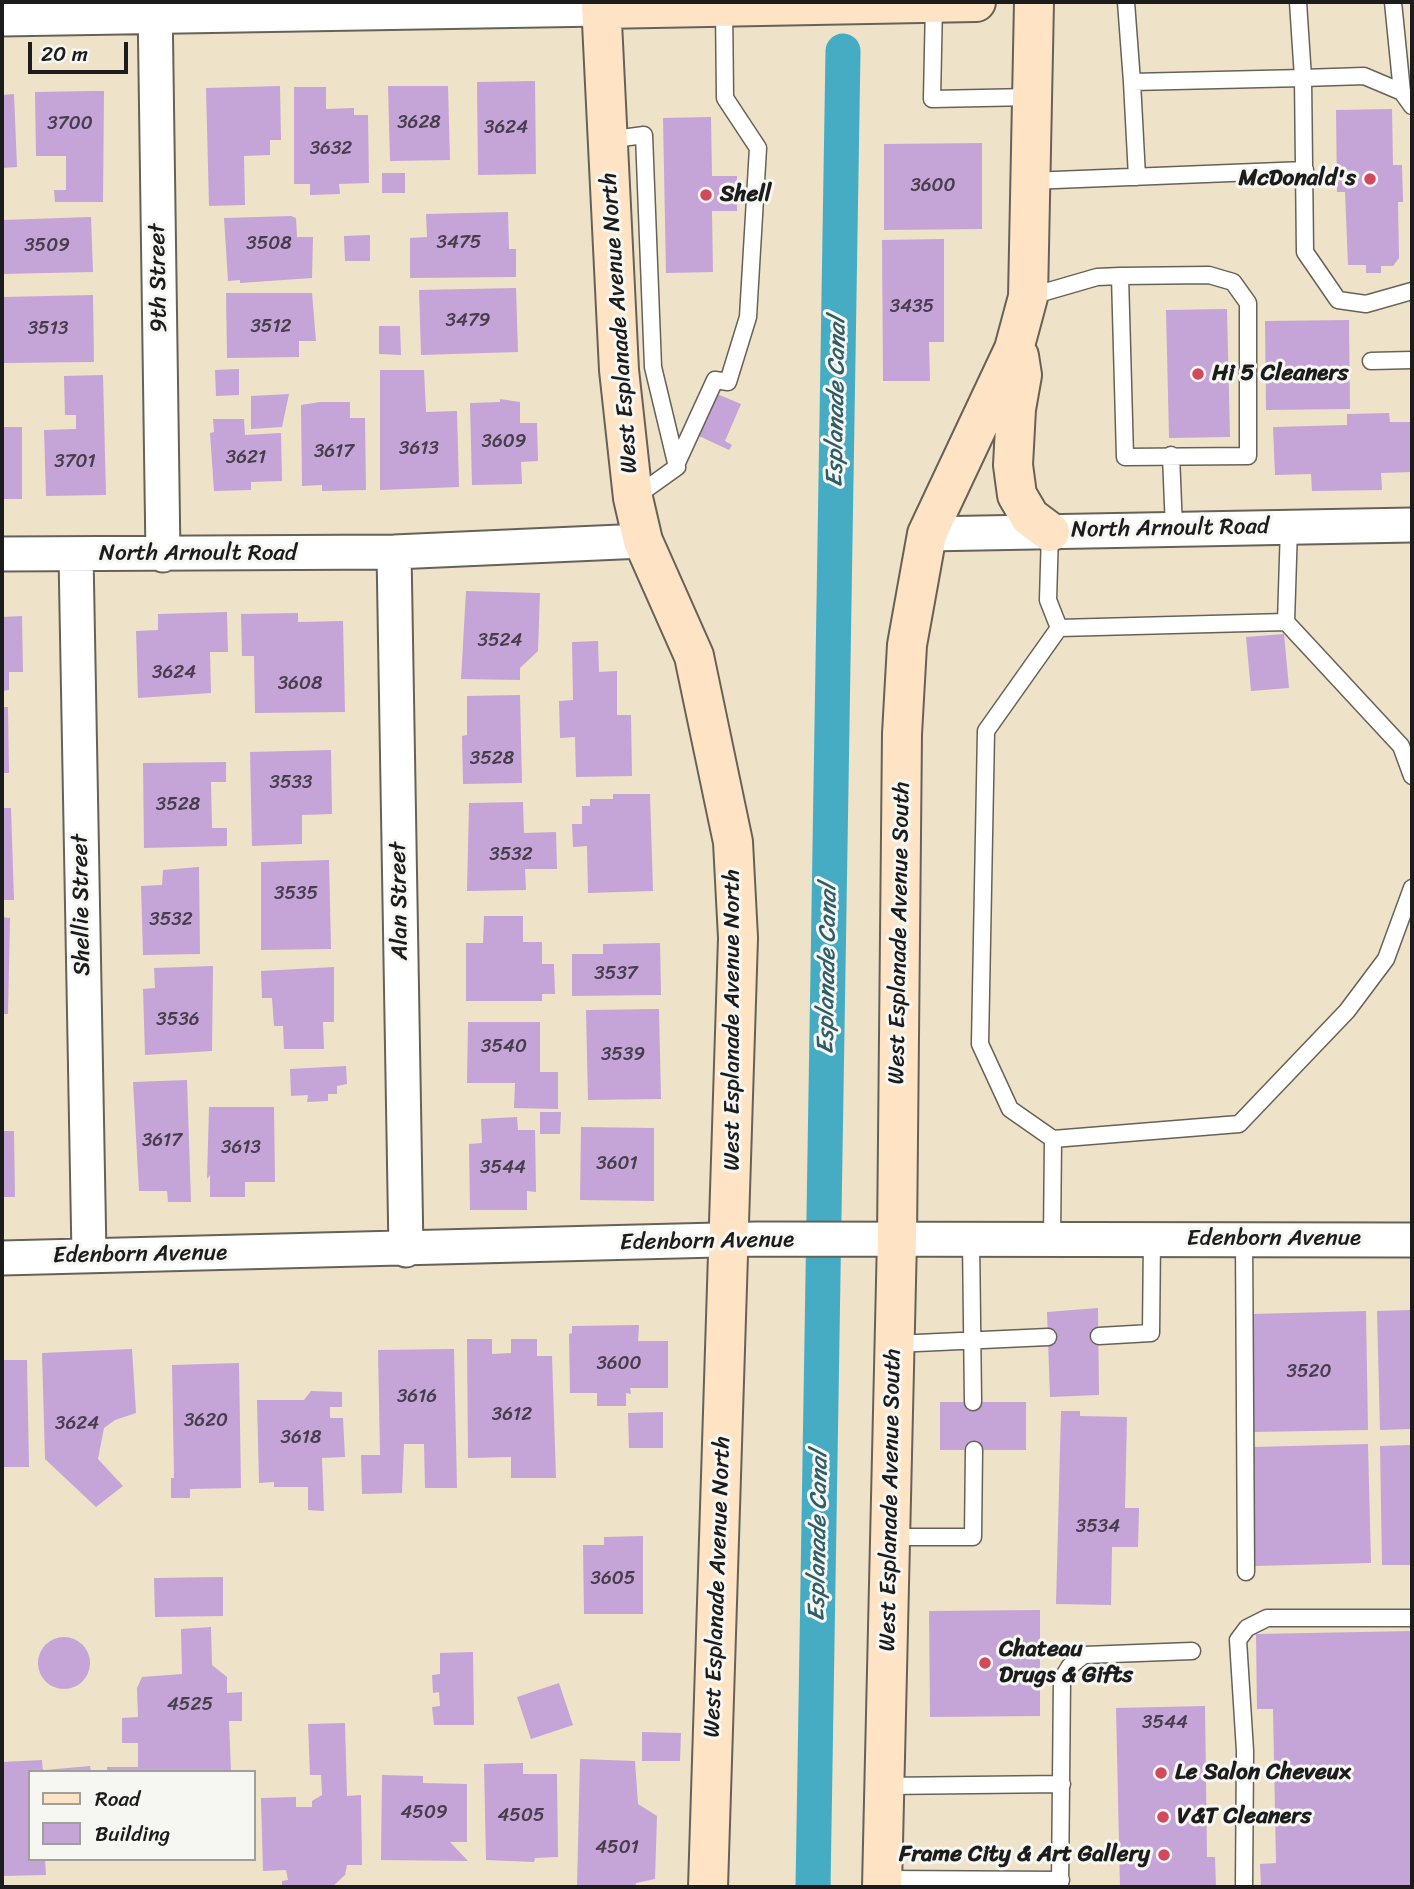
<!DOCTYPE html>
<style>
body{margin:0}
#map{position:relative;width:1414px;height:1889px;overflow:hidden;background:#eee3c8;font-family:Sriracha,sans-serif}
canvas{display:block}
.frame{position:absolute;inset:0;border:4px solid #1c1c1c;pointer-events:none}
.legend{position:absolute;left:28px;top:1770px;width:228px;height:91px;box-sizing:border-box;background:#f6f6f2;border:2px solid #9f9f9c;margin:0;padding:9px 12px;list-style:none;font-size:21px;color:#1c1c1c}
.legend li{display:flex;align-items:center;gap:14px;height:35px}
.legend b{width:35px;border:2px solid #9f9f9c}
.scale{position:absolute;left:28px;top:42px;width:100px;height:32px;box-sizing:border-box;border:4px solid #1c1c1c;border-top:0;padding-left:9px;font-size:21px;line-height:24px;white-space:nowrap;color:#1c1c1c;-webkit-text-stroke:5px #f6f6f2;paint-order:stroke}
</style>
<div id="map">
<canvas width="1414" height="1889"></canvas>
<div class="frame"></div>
<ul class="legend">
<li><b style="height:9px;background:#fee4c5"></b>Road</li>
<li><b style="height:19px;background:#c5a4d8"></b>Building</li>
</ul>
<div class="scale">20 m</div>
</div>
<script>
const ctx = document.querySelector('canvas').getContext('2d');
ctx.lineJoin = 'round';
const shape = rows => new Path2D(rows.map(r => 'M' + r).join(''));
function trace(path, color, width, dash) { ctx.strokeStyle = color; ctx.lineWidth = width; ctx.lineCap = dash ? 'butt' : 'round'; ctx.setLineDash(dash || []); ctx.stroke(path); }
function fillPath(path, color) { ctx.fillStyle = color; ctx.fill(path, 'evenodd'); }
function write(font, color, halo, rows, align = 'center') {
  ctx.font = font + ' Sriracha,sans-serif'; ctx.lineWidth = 6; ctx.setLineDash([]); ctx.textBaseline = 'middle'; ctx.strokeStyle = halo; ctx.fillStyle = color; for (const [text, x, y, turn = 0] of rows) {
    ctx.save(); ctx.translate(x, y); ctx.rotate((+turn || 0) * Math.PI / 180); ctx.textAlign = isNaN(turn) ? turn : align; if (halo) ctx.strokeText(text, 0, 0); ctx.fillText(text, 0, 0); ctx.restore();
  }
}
trace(shape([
 [813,1887,843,51]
]), '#45acc4', 35);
fillPath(shape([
 [535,81,536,174,478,175,477,82],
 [280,86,281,140,270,140,270,155,244,156,245,205,209,206,206,88],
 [388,86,448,86,450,160,390,161],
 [294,87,326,87,326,109,354,108,354,115,368,115,369,183,339,184,340,194,310,195,310,184,294,184],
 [94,91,104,91,103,202,55,202,54,190,66,190,66,156,36,156,35,92],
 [14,94,17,167,2,168,2,95],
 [1392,109,1393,165,1402,165,1403,202,1398,202,1399,258,1393,266,1381,266,1381,273,1366,273,1366,265,1348,265,1345,192,1337,192,1336,110],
 [711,117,712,176,737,176,737,211,712,211,713,272,666,273,663,118],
 [982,143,982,229,884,230,884,144],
 [382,173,405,173,405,193,382,193],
 [508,212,509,249,516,249,516,277,410,278,410,238,427,237,426,214],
 [291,216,296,218,297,237,313,237,312,278,240,283,240,280,228,281,224,218],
 [91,217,93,272,2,274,2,220],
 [370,235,370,261,345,261,344,236],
 [944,239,944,342,929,342,930,381,883,381,882,240],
 [516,288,518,352,421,355,419,290],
 [226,293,312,293,316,341,299,341,299,357,227,358],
 [93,295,94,362,2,363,2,297],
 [1227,309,1230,437,1169,438,1166,310],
 [1349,320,1350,409,1266,410,1265,321],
 [379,326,400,326,401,355,379,354],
 [239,369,239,395,216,396,215,370],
 [380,370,424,370,426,412,457,411,459,487,380,490],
 [103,375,106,495,46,496,44,430,76,429,76,415,65,415,64,376],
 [289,394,282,427,251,429,251,396],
 [717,394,741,404,725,441,732,445,729,450,699,436],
 [500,399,520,402,520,423,537,423,538,461,521,462,522,484,472,485,470,403,500,402],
 [320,402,350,402,350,418,365,418,366,490,322,491,322,485,302,486,301,405],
 [1389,413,1390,422,1412,422,1412,472,1381,473,1382,490,1312,491,1311,474,1275,475,1273,427,1347,425,1347,414],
 [213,419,244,419,245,435,281,433,282,481,251,482,251,490,214,491,210,433,214,432],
 [2,427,22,427,22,499,2,499],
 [466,591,540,593,538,651,520,668,520,680,461,679],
 [227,612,228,652,210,652,211,693,138,698,136,631,158,630,158,614],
 [298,613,298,622,343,621,345,712,255,713,254,656,242,656,241,614],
 [22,616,23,672,9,672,9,690,2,691,2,617],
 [1284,634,1289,688,1251,691,1246,637],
 [598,641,599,672,617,671,617,715,631,715,632,776,576,777,575,737,560,738,559,701,573,700,572,642],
 [520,695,522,783,463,784,462,736,467,735,467,696],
 [2,707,8,707,9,773,2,773],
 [331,750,332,814,302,815,302,844,252,846,250,752],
 [226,762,226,782,211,782,212,828,227,828,227,846,144,848,143,763],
 [613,794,650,794,653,891,588,893,587,846,573,847,572,824,582,824,582,806,590,806,590,799,613,799],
 [523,802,524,833,556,832,557,869,525,869,526,890,467,891,469,803],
 [2,808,11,808,14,900,2,900],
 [329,860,331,949,261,950,261,862],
 [199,867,200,954,143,955,141,886,162,885,163,870],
 [484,916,523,916,523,942,542,942,542,964,554,964,555,994,542,994,542,1001,466,1001,466,943,483,943],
 [2,917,10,918,8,1014,2,1014],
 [660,943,661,995,572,996,572,954,603,954,603,944],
 [213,966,212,1051,145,1055,143,989,155,988,154,968],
 [334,967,334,1022,323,1022,324,1049,284,1049,283,1026,274,1026,272,998,262,998,261,971],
 [659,1009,661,1099,588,1100,586,1010],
 [468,1022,540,1022,540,1072,558,1072,558,1109,514,1108,515,1083,467,1083],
 [346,1066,347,1084,337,1086,337,1094,328,1094,328,1101,307,1102,308,1095,291,1096,290,1069],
 [187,1080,191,1202,168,1202,167,1191,139,1191,133,1082],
 [209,1107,274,1107,275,1182,245,1182,245,1197,210,1197,210,1175,207,1179],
 [540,1112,561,1112,560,1134,540,1134],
 [517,1117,518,1130,535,1130,536,1192,527,1191,527,1210,470,1210,469,1144,482,1143,481,1119],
 [581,1127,654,1128,654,1201,580,1200],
 [2,1131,14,1131,15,1197,2,1197],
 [1098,1308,1099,1395,1050,1397,1047,1312],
 [1412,1310,1412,1429,1380,1430,1377,1311],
 [1366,1311,1368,1430,1253,1432,1251,1314],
 [639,1325,638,1341,668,1341,668,1388,630,1388,631,1394,626,1393,626,1406,597,1406,597,1393,570,1393,569,1334,572,1333,572,1326],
 [467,1339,492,1339,492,1354,511,1353,511,1339,537,1339,537,1356,552,1356,556,1478,511,1478,511,1457,468,1458],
 [132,1349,136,1413,115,1420,104,1428,98,1459,123,1486,96,1507,45,1459,42,1353],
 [454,1349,457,1488,425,1488,424,1444,404,1444,402,1493,362,1494,361,1455,380,1455,378,1350],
 [2,1360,27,1360,29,1467,2,1467],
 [239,1363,241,1488,190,1489,190,1498,171,1498,171,1478,174,1478,172,1365],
 [311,1391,342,1392,342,1407,330,1407,330,1418,343,1418,345,1457,322,1458,324,1511,308,1510,308,1487,274,1487,274,1482,259,1483,257,1400,304,1400],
 [940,1402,1026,1402,1026,1450,940,1450],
 [1061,1411,1080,1411,1080,1416,1127,1417,1125,1508,1139,1508,1138,1547,1112,1547,1111,1605,1056,1604],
 [663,1412,663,1448,629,1448,628,1413],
 [1368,1444,1371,1563,1255,1566,1253,1447],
 [1412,1445,1412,1565,1382,1565,1380,1446],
 [643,1536,643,1614,584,1614,583,1545,604,1545,604,1537],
 [223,1577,223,1616,155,1617,154,1578],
 [1040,1610,1040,1716,930,1717,929,1611],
 [211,1627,212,1665,227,1677,227,1693,242,1692,242,1721,229,1721,231,1772,107,1772,107,1767,138,1767,138,1743,122,1743,122,1718,138,1717,137,1688,142,1677,182,1674,181,1629],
 [1412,1631,1412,1887,1261,1887,1260,1864,1276,1863,1273,1709,1257,1709,1256,1634],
 '38 1663a26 26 0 1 1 52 0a26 26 0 1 1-52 0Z',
 [473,1652,474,1725,434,1725,432,1707,440,1706,439,1692,433,1693,432,1675,440,1674,440,1653],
 [559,1683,573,1725,531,1739,517,1697],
 [1205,1706,1207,1857,1215,1857,1216,1887,1120,1887,1116,1708],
 [345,1723,347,1796,361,1795,362,1865,347,1865,345,1875,332,1887,282,1887,282,1881,288,1880,286,1870,263,1871,261,1798,296,1797,296,1807,312,1807,312,1801,322,1795,321,1775,310,1775,308,1724],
 [642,1732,681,1733,680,1761,642,1761],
 [580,1759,635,1761,638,1804,657,1816,655,1879,636,1883,635,1887,577,1887],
 [42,1760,43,1772,30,1772,30,1859,45,1859,46,1875,2,1876,2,1762],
 [523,1763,523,1774,557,1774,558,1857,535,1858,534,1862,486,1860,484,1764],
 [90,1766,91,1772,45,1772,45,1770],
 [382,1775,423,1776,423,1783,467,1784,467,1842,450,1842,468,1861,381,1860]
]), '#c5a4d8');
const lane = shape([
 [1126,2,1132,82],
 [1393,2,1402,92],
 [934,3,932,99,1032,97],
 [1412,106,1402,92,1364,76,1303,78,1305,252,1338,300,1366,304,1412,291],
 [607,140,644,135,653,367,677,467,635,497],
 [1137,177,1132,82,1303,78,1298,2],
 [1030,181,1305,170],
 [1028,297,1097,277,1120,276,1125,457,1248,456,1248,303,1233,282,1209,275,1120,276],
 [1371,361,1412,360],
 [1171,455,1174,529],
 [676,465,715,380,728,382,748,317,758,148,725,98,724,6],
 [1050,532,1048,600,1059,628,986,731,980,1044,1010,1109,1053,1139,1052,1239],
 [1286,622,1401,746,1412,776],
 [1059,628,1286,622,1289,527],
 [1053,1139,1239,1124,1347,1011,1386,959,1412,888],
 [971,1239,973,1402],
 [1244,1239,1246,1572],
 [1099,1336,1151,1333,1152,1239],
 [895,1344,1048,1337],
 [890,1537,973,1537,974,1450],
 [884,1786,1062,1784],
 [882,1879,1061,1880],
 [1060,1887,1062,1679,1070,1666,1084,1655,1192,1651],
 [1244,1887,1245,1751,1238,1640,1247,1628,1267,1618,1412,1618]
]);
const street = shape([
 [155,2,163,555],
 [2,19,601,9],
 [927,534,1412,525],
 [394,552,406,1250],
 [2,554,394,552,643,541],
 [76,555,89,1255],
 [2,1258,757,1239,1412,1240]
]);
const secondary = shape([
 [601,2,619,370,633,498,643,541,694,656,733,842,738,938,708,1887],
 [601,9,976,2],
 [1019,356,1022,375,1016,409,1013,465,1017,495,1030,517,1050,532],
 [882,1887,897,1239,902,734,907,645,927,534,1014,349,1028,297,1034,2]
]);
trace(lane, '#666258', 19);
trace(street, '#666258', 37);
trace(secondary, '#666258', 42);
trace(lane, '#fff', 16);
trace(street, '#fff', 33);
trace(secondary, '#fee4c5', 38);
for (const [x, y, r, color] of [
 [1370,179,7,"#d1495b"],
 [706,195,7,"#d1495b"],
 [1198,374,7,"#d1495b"],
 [985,1663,7,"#d1495b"],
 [1161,1773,7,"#d1495b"],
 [1163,1817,7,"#d1495b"],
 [1164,1855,7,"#d1495b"]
]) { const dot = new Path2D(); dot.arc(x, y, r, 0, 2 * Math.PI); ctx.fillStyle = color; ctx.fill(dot); trace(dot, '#f6f6f2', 2.5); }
write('19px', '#463e4b', null, [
 ["3628",419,123],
 ["3700",70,124],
 ["3624",506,128],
 ["3632",331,149],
 ["3600",933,186],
 ["3475",459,243],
 ["3508",269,244],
 ["3509",47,246],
 ["3435",912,307],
 ["3479",468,321],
 ["3512",271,327],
 ["3513",48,329],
 ["3609",504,442],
 ["3613",419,449],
 ["3617",334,452],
 ["3621",246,458],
 ["3701",75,462],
 ["3524",500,641],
 ["3624",174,673],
 ["3608",300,684],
 ["3528",492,759],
 ["3533",291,783],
 ["3528",178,805],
 ["3532",511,855],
 ["3535",296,894],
 ["3532",171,920],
 ["3537",616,974],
 ["3536",178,1020],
 ["3540",504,1047],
 ["3539",623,1055],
 ["3617",162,1141],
 ["3613",241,1148],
 ["3601",617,1164],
 ["3544",503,1168],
 ["3600",619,1364],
 ["3520",1309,1372],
 ["3616",417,1397],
 ["3612",512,1415],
 ["3620",206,1421],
 ["3624",77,1424],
 ["3618",301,1438],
 ["3534",1098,1527],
 ["3605",613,1579],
 ["4525",190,1705],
 ["3544",1165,1723],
 ["4509",424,1813],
 ["4505",521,1816],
 ["4501",617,1848]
]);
write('bold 23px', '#1c1c1c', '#f6f6f2', [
 ["McDonald's",1356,179,"right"],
 ["Shell",720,195],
 ["Hi 5 Cleaners",1212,374],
 ["Chateau",999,1650],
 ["Drugs & Gifts",999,1676],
 ["Le Salon Cheveux",1175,1773],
 ["V&T Cleaners",1177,1817],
 ["Frame City & Art Gallery",1150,1855,"right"]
], 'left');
write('23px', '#1c1c1c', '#f6f6f2', [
 ["9th Street",159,278,-91],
 ["West Esplanade Avenue North",620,323,-94],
 ["North Arnoult Road",1170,529,-1],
 ["North Arnoult Road",198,554],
 ["Alan Street",400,901,-91],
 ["Shellie Street",82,905,-91],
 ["West Esplanade Avenue South",900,933,-89],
 ["West Esplanade Avenue North",733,1020,-90],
 ["Edenborn Avenue",1274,1239],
 ["Edenborn Avenue",707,1242,-1],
 ["Edenborn Avenue",140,1255,-1],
 ["West Esplanade Avenue South",891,1500,-89],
 ["West Esplanade Avenue North",718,1587,-88]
]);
write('italic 24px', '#2e5d68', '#f6f6f2', [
 ["Esplanade Canal",837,402,-89],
 ["Esplanade Canal",828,969,-89],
 ["Esplanade Canal",819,1536,-89]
]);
</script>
